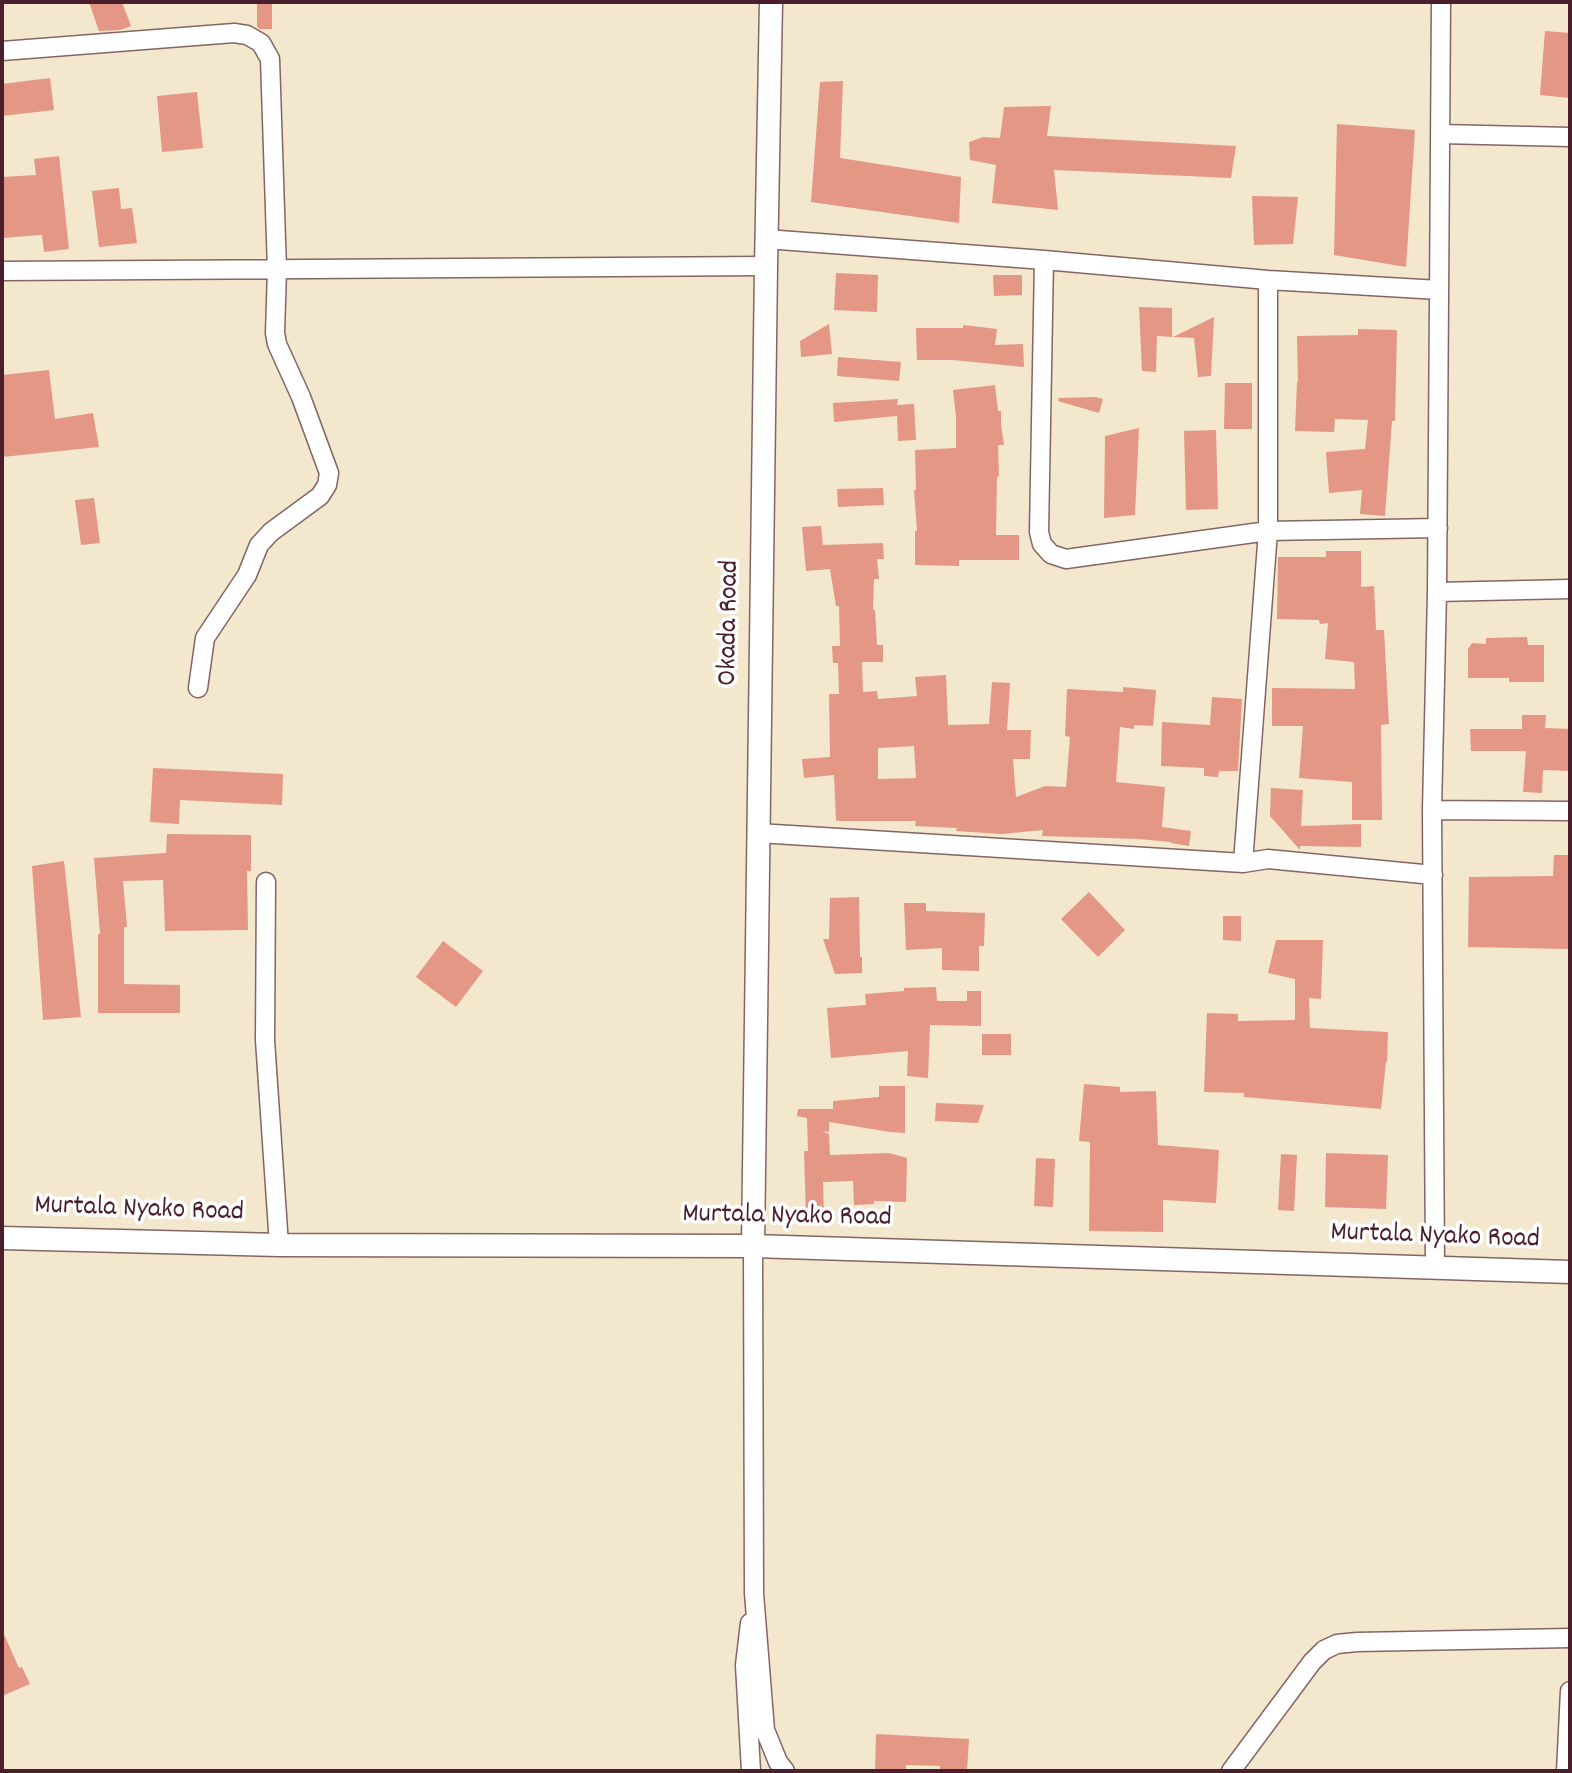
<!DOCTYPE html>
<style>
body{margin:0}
#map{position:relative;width:1572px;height:1773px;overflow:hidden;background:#f3e7ce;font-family:Dekko,sans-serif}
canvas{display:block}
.frame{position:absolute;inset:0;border:4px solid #4a1f2b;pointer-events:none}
</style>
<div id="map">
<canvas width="1572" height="1773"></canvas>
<div class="frame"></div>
</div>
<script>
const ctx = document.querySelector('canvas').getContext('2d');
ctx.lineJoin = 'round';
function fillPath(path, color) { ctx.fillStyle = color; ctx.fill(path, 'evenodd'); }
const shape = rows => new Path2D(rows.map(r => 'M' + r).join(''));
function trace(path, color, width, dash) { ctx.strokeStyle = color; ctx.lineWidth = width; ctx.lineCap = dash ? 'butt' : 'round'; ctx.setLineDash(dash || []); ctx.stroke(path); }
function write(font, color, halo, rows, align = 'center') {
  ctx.font = font + ' Dekko,sans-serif'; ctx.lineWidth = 7; ctx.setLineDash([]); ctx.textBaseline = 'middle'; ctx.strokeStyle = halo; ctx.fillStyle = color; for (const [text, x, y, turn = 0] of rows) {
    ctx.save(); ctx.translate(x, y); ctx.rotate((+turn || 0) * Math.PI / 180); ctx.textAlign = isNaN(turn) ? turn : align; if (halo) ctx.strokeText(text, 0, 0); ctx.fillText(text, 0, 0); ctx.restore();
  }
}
fillPath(shape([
 [89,2,122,2,131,26,120,30,99,31],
 [257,2,272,2,272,29,260,29,257,27],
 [1545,31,1570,33,1570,98,1540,95],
 [50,78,54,110,2,116,2,84],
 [843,81,840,158,961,177,959,223,811,202,820,82],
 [197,92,203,148,162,152,157,96],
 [1051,106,1047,136,1236,146,1231,178,1054,170,1058,210,992,203,996,165,970,160,969,142,983,137,1000,138,1004,107],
 [1337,124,1415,130,1406,267,1334,255],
 [59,156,69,249,44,252,42,235,2,238,2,177,36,175,34,159],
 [119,188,121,209,132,208,137,243,99,247,92,191],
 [1252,196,1298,197,1293,244,1254,245],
 [836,273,878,275,877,312,834,310],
 [993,275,1022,275,1022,295,994,296],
 [1139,307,1172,308,1172,337,1157,336,1156,372,1142,371],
 [1214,317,1211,376,1198,377,1194,338,1173,337],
 [829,324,832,354,801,357,800,341],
 [963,325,997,329,995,345,1023,344,1024,367,953,360,917,360,916,328,963,328],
 [1358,329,1397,330,1395,421,1392,421,1385,516,1360,514,1362,490,1329,493,1326,452,1365,449,1368,420,1335,419,1334,432,1295,431,1297,382,1298,382,1297,336,1358,335],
 [838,357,901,362,899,381,837,376],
 [49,370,55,419,93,413,99,447,2,457,2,375],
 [1225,383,1252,383,1252,429,1224,429],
 [995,385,998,411,1001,411,1001,424,1004,445,998,445,999,476,997,477,996,535,1019,535,1019,560,959,560,959,566,915,565,915,531,917,531,914,490,916,490,915,450,956,448,956,417,953,390],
 [1095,397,1103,399,1099,413,1058,401,1059,398],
 [898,399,897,405,914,404,916,440,898,441,897,416,834,422,833,403],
 [1139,428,1135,515,1104,518,1105,436],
 [1216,430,1218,509,1186,510,1184,431],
 [883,488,884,505,838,507,837,489],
 [94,498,100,543,81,545,75,500],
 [821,526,823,545,883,543,884,559,877,559,879,579,874,579,873,610,875,610,877,645,883,645,883,662,862,662,863,692,877,691,878,699,917,696,915,677,946,675,948,725,989,724,992,682,1010,683,1007,730,1031,730,1030,759,1013,759,1016,797,1045,786,1066,787,1070,737,1065,736,1067,689,1123,692,1123,687,1156,690,1153,726,1134,725,1134,729,1120,727,1116,782,1165,787,1162,827,1191,831,1189,846,1171,843,1171,842,1139,839,1042,836,1043,830,1001,834,956,831,957,828,915,826,916,821,836,821,834,775,804,778,802,759,830,757,829,694,839,694,838,663,833,663,832,646,840,646,839,606,836,606,830,569,806,571,802,527],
 [914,746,916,778,878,779,878,748],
 [1326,551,1361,551,1361,587,1374,586,1376,630,1384,630,1389,724,1381,725,1382,820,1352,820,1352,782,1299,778,1303,726,1272,726,1272,688,1355,689,1354,662,1325,659,1328,623,1320,624,1319,620,1277,619,1278,557,1326,557],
 [1527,637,1528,645,1544,645,1544,682,1509,682,1509,678,1468,678,1468,649,1472,643,1486,644,1486,638],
 [1212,697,1242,699,1238,771,1219,771,1218,777,1204,776,1204,768,1161,766,1162,722,1210,725],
 [1522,715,1546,715,1545,728,1570,729,1570,771,1543,770,1542,793,1523,792,1526,751,1471,751,1470,729,1522,729],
 [153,768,283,774,282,805,180,800,179,824,150,822],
 [1271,788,1303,790,1301,826,1361,824,1361,847,1300,846,1300,850,1270,816],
 [167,834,251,835,251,871,247,871,248,930,165,931,163,880,123,881,127,927,124,927,124,984,180,985,180,1013,98,1013,98,934,100,934,94,858,166,853],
 [1554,855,1570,855,1570,949,1468,947,1469,877,1553,876],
 [64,861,81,1017,43,1020,32,866],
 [1089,892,1125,930,1098,957,1061,919],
 [859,897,860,957,862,957,862,973,835,974,823,939,829,939,830,898],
 [904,903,926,903,926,911,985,913,984,946,979,946,979,971,942,970,942,948,906,950],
 [1223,916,1241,916,1241,941,1223,940],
 [1276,940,1323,940,1321,999,1309,998,1310,1028,1388,1032,1387,1062,1386,1062,1381,1109,1244,1097,1244,1093,1204,1092,1207,1013,1238,1014,1238,1021,1295,1020,1295,979,1268,973],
 [443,941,483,971,456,1007,416,977],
 [936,987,937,1001,967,1001,967,991,981,991,981,1026,930,1025,928,1078,907,1076,908,1051,831,1058,827,1008,866,1005,865,994,904,991,904,988],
 [982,1034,1011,1034,1011,1055,982,1055],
 [1084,1084,1120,1087,1120,1092,1156,1091,1158,1145,1219,1150,1216,1203,1163,1200,1163,1232,1089,1231,1090,1142,1079,1141],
 [879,1086,905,1086,905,1133,890,1132,829,1122,829,1132,822,1131,829,1134,830,1155,889,1153,907,1158,906,1202,874,1201,874,1204,854,1205,853,1181,823,1182,824,1216,806,1217,804,1151,808,1151,807,1118,797,1116,798,1109,833,1109,833,1101,879,1097],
 [936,1103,984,1105,978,1123,935,1121],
 [1326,1153,1388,1155,1386,1209,1325,1207],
 [1281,1154,1297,1155,1294,1211,1278,1210],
 [1036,1158,1055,1159,1053,1207,1034,1206],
 [2,1630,19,1668,22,1667,30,1684,2,1696],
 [876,1734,969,1739,967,1771,940,1771,940,1766,906,1765,906,1771,875,1771]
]), '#e49784');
const minor = shape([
 [2,51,234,33,247,35,261,43,270,59,277,270,275,333,277,344,301,397,329,473,327,485,320,496,271,532,259,545,247,575,205,638,198,688],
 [1440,134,1570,137],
 [766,239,1044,260,1268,280,1439,290],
 [1044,260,1039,532,1042,544,1051,554,1066,559,1268,531,1438,528],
 [2,271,766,266],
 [1437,592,1570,589],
 [1432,810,1570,811],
 [758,833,1243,863,1268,859,1433,875],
 [1243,863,1268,531,1268,280],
 [266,882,265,1040,279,1245],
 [753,1246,754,1593,765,1730,778,1762,785,1771],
 [1435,1268,1432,810,1437,592,1441,2],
 [750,1623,745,1665,751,1771],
 [1231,1771,1312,1662,1324,1650,1337,1644,1357,1642,1570,1638],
 [1566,1771,1570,1691]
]);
const tertiary = shape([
 [2,1238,279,1245,753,1246,1570,1272],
 [753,1246,766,266,771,2]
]);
trace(minor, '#856564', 21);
trace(tertiary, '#856564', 25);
trace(minor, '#fff', 18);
trace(tertiary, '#fff', 22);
write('28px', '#4a1f2b', '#fff', [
 ["Okada Road",731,623,-89],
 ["Murtala Nyako Road",139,1211,2],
 ["Murtala Nyako Road",787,1218,1],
 ["Murtala Nyako Road",1435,1238,2]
]);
</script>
